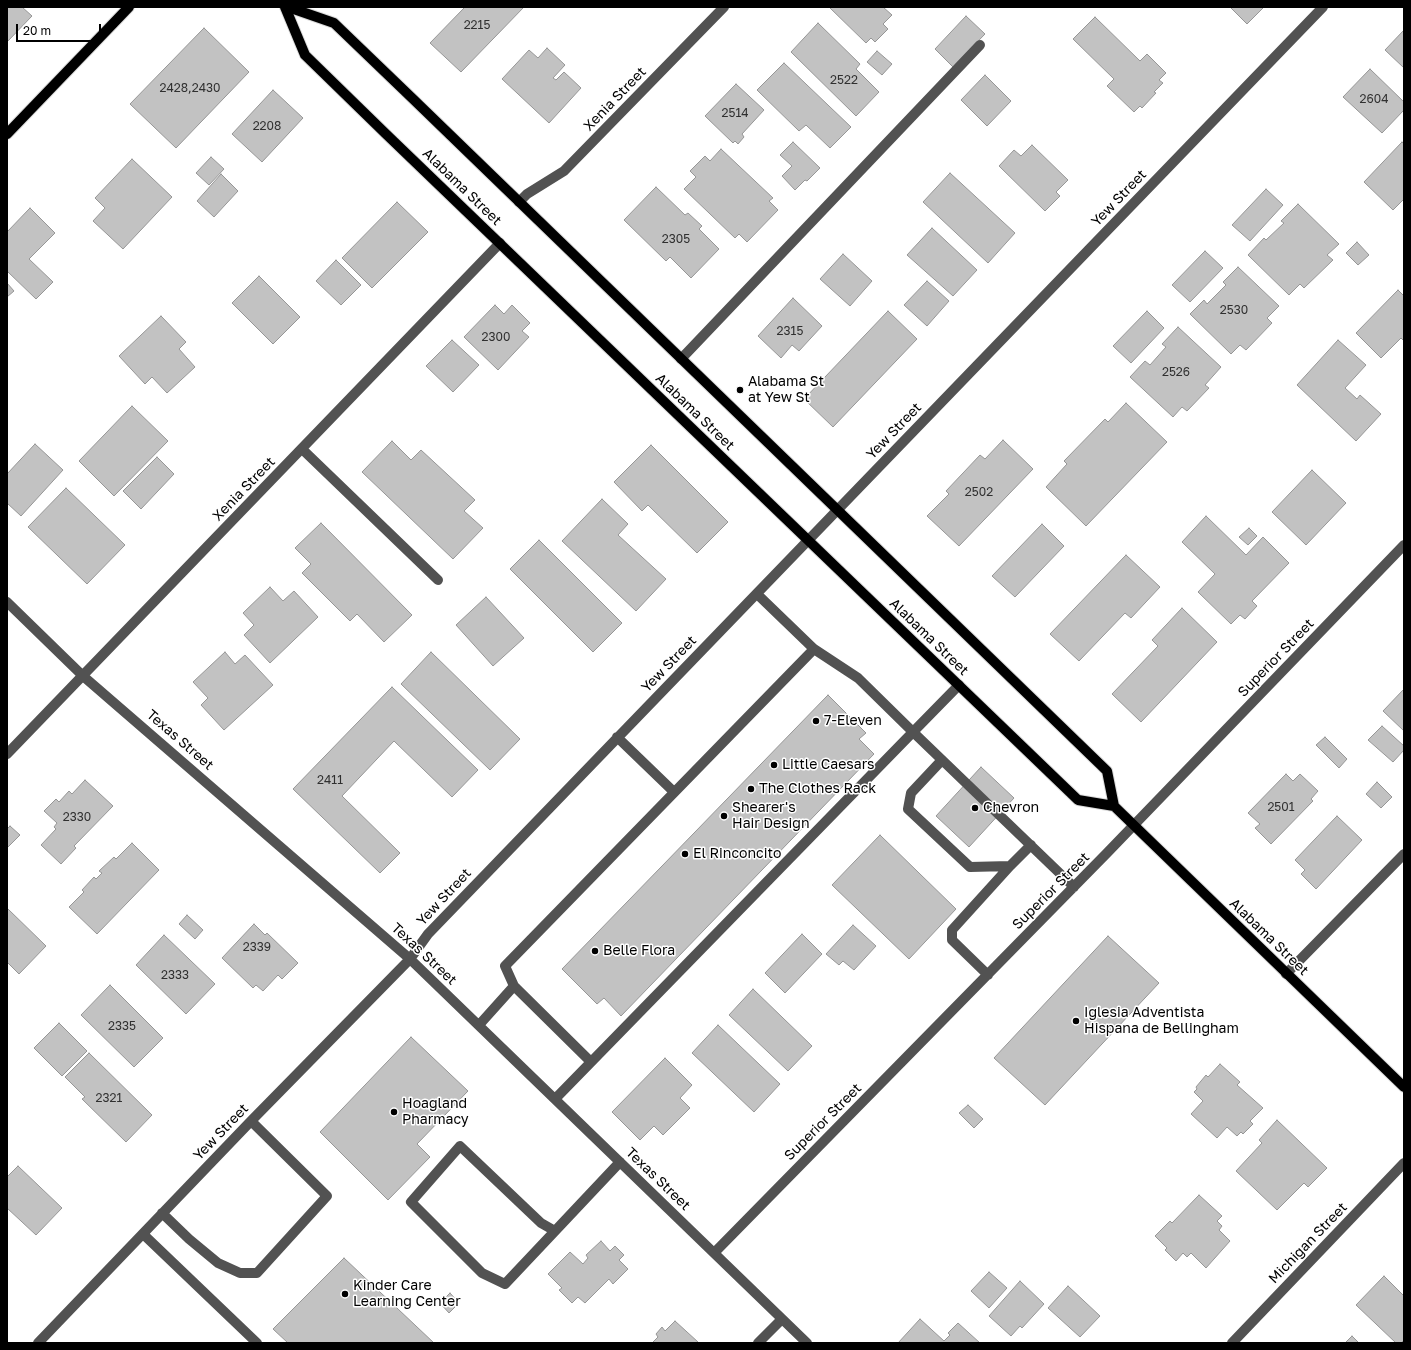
<!DOCTYPE html>
<style>
body{margin:0}
#map{position:relative;width:1411px;height:1350px;overflow:hidden;background:#fff;font-family:"Golos Text",sans-serif}
canvas{display:block}
.frame{position:absolute;inset:0;border:8px solid #000;pointer-events:none}
.scale{position:absolute;left:16px;top:24px;width:85px;height:18px;box-sizing:border-box;border:2px solid #000;border-top:0;padding-left:5px;font-size:12px;line-height:14px;white-space:nowrap;color:#000;-webkit-text-stroke:3px #fff;paint-order:stroke}
</style>
<div id="map">
<canvas width="1411" height="1350"></canvas>
<div class="frame"></div>
<div class="scale">20 m</div>
</div>
<script>
const ctx = document.querySelector('canvas').getContext('2d');
ctx.lineJoin = 'round';
function fillPath(path, color) { ctx.fillStyle = color; ctx.fill(path, 'evenodd'); }
const shape = rows => new Path2D(rows.map(r => 'M' + r).join(''));
function trace(path, color, width, dash) { ctx.strokeStyle = color; ctx.lineWidth = width; ctx.lineCap = dash ? 'butt' : 'round'; ctx.setLineDash(dash || []); ctx.stroke(path); }
function write(font, color, halo, rows, align = 'center') {
  ctx.font = font + ' "Golos Text",sans-serif'; ctx.lineWidth = 3; ctx.setLineDash([]); ctx.textBaseline = 'middle'; ctx.strokeStyle = halo; ctx.fillStyle = color; for (const [text, x, y, turn = 0] of rows) {
    ctx.save(); ctx.translate(x, y); ctx.rotate((+turn || 0) * Math.PI / 180); ctx.textAlign = isNaN(turn) ? turn : align; if (halo) ctx.strokeText(text, 0, 0); ctx.fillText(text, 0, 0); ctx.restore();
  }
}
const building = shape([
 [7,7,22,7,32,16,7,42,7,7],
 [465,7,524,7,461,72,430,43,465,7],
 [829,7,883,7,892,15,883,24,888,29,875,42,871,38,866,43,829,7],
 [1230,7,1264,7,1247,24,1230,7],
 [966,16,985,34,953,67,935,49,966,16],
 [1095,17,1140,61,1147,54,1166,73,1159,80,1163,83,1154,92,1156,93,1142,108,1140,106,1134,112,1107,86,1114,79,1073,39,1095,17],
 [818,23,860,64,856,69,879,92,856,116,791,52,818,23],
 [204,28,249,72,176,148,130,104,204,28],
 [1404,30,1404,68,1385,50,1404,30],
 [547,48,565,65,553,78,556,80,564,72,581,88,549,123,502,79,529,50,538,58,547,48],
 [877,51,892,64,882,75,867,62,877,51],
 [784,63,851,127,830,148,806,125,799,131,757,90,784,63],
 [1370,69,1404,102,1404,110,1382,133,1343,97,1370,69],
 [985,75,1011,101,987,126,961,100,985,75],
 [736,84,764,110,742,134,744,137,738,144,735,141,733,143,705,116,736,84],
 [273,90,303,118,262,162,232,134,273,90],
 [793,142,820,168,807,181,805,180,795,190,782,176,792,166,780,155,793,142],
 [1402,142,1404,144,1404,199,1393,210,1364,182,1402,142],
 [1032,145,1068,180,1056,192,1060,196,1045,211,999,166,1014,150,1021,156,1032,145],
 [721,149,773,198,769,201,778,210,747,242,739,234,735,238,684,189,696,177,690,171,705,156,710,161,721,149],
 [211,157,224,169,209,185,196,173,211,157],
 [132,159,172,197,123,249,93,221,105,208,95,198,132,159],
 [950,173,1015,233,988,263,923,202,950,173],
 [221,174,238,191,214,217,197,201,221,174],
 [656,187,685,215,688,213,702,226,699,229,719,249,691,278,670,257,666,261,624,220,656,187],
 [1266,189,1283,205,1250,241,1232,225,1266,189],
 [397,202,428,232,372,288,342,258,397,202],
 [1298,204,1339,244,1327,255,1333,260,1304,288,1300,284,1289,295,1248,255,1264,238,1266,240,1284,223,1281,221,1298,204],
 [30,208,55,233,29,259,53,282,36,299,7,271,7,232,30,208],
 [932,228,977,270,953,296,907,255,932,228],
 [1357,242,1369,255,1358,265,1346,253,1357,242],
 [1205,251,1223,268,1190,302,1172,285,1205,251],
 [843,254,872,281,850,306,820,279,843,254],
 [336,260,361,285,341,305,316,281,336,260],
 [1238,267,1279,306,1267,318,1272,323,1246,350,1240,345,1231,354,1190,314,1204,300,1207,304,1226,285,1223,282,1238,267],
 [259,276,300,317,273,344,232,303,259,276],
 [927,281,949,301,927,326,904,305,927,281],
 [7,283,14,291,7,297,7,283],
 [1398,290,1404,296,1404,341,1401,338,1381,358,1356,333,1398,290],
 [793,298,822,326,799,351,792,345,781,358,758,336,793,298],
 [495,305,504,314,512,305,530,323,522,331,529,337,498,370,464,337,495,305],
 [888,311,917,339,833,427,804,399,888,311],
 [1147,311,1164,328,1131,363,1113,346,1147,311],
 [161,316,186,342,179,349,195,367,167,393,152,377,145,384,119,356,161,316],
 [1178,327,1221,367,1205,385,1209,388,1187,411,1182,407,1173,417,1130,377,1145,361,1150,365,1166,347,1162,344,1178,327],
 [452,340,479,365,453,392,426,366,452,340],
 [1338,340,1366,365,1345,388,1357,399,1360,395,1381,414,1356,441,1297,385,1338,340],
 [1126,403,1167,442,1086,526,1046,487,1067,464,1064,461,1105,419,1108,422,1126,403],
 [132,406,168,441,114,496,79,461,132,406],
 [1003,440,1033,469,959,546,927,516,949,494,946,491,980,455,985,459,1003,440],
 [392,441,411,460,421,450,475,500,464,511,483,528,453,559,362,472,392,441],
 [35,444,63,470,21,516,7,503,7,474,35,444],
 [651,445,728,522,697,553,648,505,642,511,614,482,651,445],
 [157,457,174,474,141,509,123,491,157,457],
 [1312,470,1346,503,1306,545,1272,512,1312,470],
 [66,488,125,545,87,584,28,527,66,488],
 [602,499,628,524,618,535,666,579,636,611,562,541,602,499],
 [1206,516,1246,555,1263,537,1289,563,1252,601,1257,606,1245,619,1240,615,1231,624,1198,592,1215,574,1182,542,1206,516],
 [321,523,412,615,384,642,357,614,350,621,302,573,311,564,295,548,321,523],
 [1042,524,1064,546,1015,597,992,576,1042,524],
 [1249,528,1257,536,1248,545,1239,537,1249,528],
 [539,540,622,623,593,652,510,569,539,540],
 [1126,555,1160,587,1131,618,1125,613,1079,661,1050,634,1126,555],
 [270,587,283,601,294,591,318,617,270,663,244,635,254,625,243,613,270,587],
 [486,597,524,638,493,666,456,625,486,597],
 [1182,608,1217,642,1141,722,1112,694,1158,646,1152,640,1182,608],
 [225,652,235,664,245,655,273,685,224,730,201,705,208,698,193,682,225,652],
 [431,652,520,739,490,770,401,684,431,652],
 [392,687,478,770,452,797,394,741,342,796,400,853,380,873,293,789,392,687],
 [1404,689,1404,731,1383,711,1404,689],
 [828,695,866,733,859,739,874,754,621,1016,604,998,597,1004,562,969,828,695],
 [1382,726,1404,746,1404,750,1393,762,1368,740,1382,726],
 [1325,737,1347,759,1339,768,1316,745,1325,737],
 [981,767,1014,798,969,847,936,816,981,767],
 [1286,774,1293,781,1300,774,1318,791,1311,799,1313,801,1271,844,1255,828,1260,824,1248,813,1286,774],
 [85,780,113,806,74,846,76,848,61,864,41,845,56,829,54,827,57,823,44,811,56,799,59,802,69,791,72,794,85,780],
 [1377,782,1392,797,1381,808,1366,794,1377,782],
 [1337,816,1362,840,1316,889,1301,874,1305,870,1295,860,1337,816],
 [10,826,20,835,8,847,7,846,7,829,10,826],
 [880,835,956,909,909,959,832,885,880,835],
 [132,843,159,870,97,934,69,907,84,892,82,890,94,877,96,879,102,873,99,871,114,857,116,859,132,843],
 [7,908,46,946,19,974,7,962,7,908],
 [187,915,203,930,195,939,179,924,187,915],
 [254,924,265,935,267,933,298,963,282,979,278,975,263,991,256,985,253,988,222,958,254,924],
 [853,925,876,946,854,970,843,961,839,965,826,954,853,925],
 [802,934,822,954,785,993,765,973,802,934],
 [164,935,215,984,186,1014,136,965,164,935],
 [1108,936,1159,983,1045,1105,994,1058,1108,936],
 [110,985,163,1038,134,1067,81,1015,110,985],
 [753,989,812,1046,788,1071,729,1015,753,989],
 [59,1023,87,1051,62,1076,34,1048,59,1023],
 [718,1025,780,1084,754,1112,692,1053,718,1025],
 [411,1037,468,1091,417,1144,430,1157,388,1200,320,1132,411,1037],
 [89,1053,152,1115,126,1142,82,1099,85,1097,65,1077,89,1053],
 [665,1058,692,1085,680,1098,690,1108,663,1135,654,1126,640,1140,612,1112,665,1058],
 [1220,1064,1240,1082,1237,1085,1263,1108,1250,1121,1253,1124,1243,1134,1241,1132,1237,1136,1227,1127,1217,1138,1191,1114,1203,1101,1194,1092,1197,1089,1196,1087,1206,1075,1208,1077,1220,1064],
 [968,1105,983,1119,974,1128,959,1113,968,1105],
 [1277,1120,1327,1168,1308,1187,1304,1183,1277,1210,1236,1171,1262,1143,1259,1140,1277,1120],
 [18,1166,62,1208,36,1235,7,1208,7,1177,18,1166],
 [1199,1195,1222,1216,1217,1221,1222,1226,1219,1230,1230,1241,1206,1268,1191,1253,1187,1257,1183,1253,1176,1261,1165,1250,1167,1248,1155,1236,1170,1221,1172,1223,1199,1195],
 [601,1241,610,1251,615,1246,624,1255,619,1260,628,1269,613,1284,609,1279,585,1303,578,1297,572,1303,559,1290,562,1288,548,1274,570,1252,583,1264,588,1258,586,1255,601,1241],
 [344,1258,434,1343,288,1343,273,1329,344,1258],
 [989,1272,1007,1288,989,1308,971,1291,989,1272],
 [1384,1276,1404,1296,1404,1340,1401,1343,1396,1343,1356,1305,1384,1276],
 [1020,1281,1044,1304,1022,1328,1020,1326,1011,1336,989,1316,1020,1281],
 [1068,1286,1100,1316,1080,1337,1048,1308,1068,1286],
 [450,1293,459,1303,449,1313,440,1303,450,1293],
 [920,1319,944,1341,950,1335,948,1333,958,1323,980,1343,898,1343,920,1319],
 [675,1321,698,1342,697,1343,652,1343,658,1337,656,1334,662,1327,665,1331,675,1321],
 [1352,1336,1359,1343,1345,1343,1352,1336]
]);
fillPath(building, '#c2c2c2');
trace(building, '#969696', 1);
const major = shape([
 [285,7,305,55,386,134,1078,800,1114,806],
 [288,7,334,23,412,98,1107,771,1114,806,1404,1087],
 [7,134,129,7]
]);
trace(major, '#dbdbdb', 12);
trace(shape([
 [519,202,527,194,564,171,724,7],
 [681,359,980,45],
 [302,449,438,580],
 [7,602,83,676,410,959,807,1343],
 [959,685,913,732,1074,887],
 [617,737,674,792],
 [7,754,500,243],
 [942,760,911,793,908,809,970,867,1010,866,1031,845],
 [1286,974,1404,854],
 [988,975,952,940,952,930,1010,866],
 [479,1025,514,986],
 [591,1062,514,986,505,966,814,649],
 [555,1099,913,732,858,678,814,649,757,594],
 [162,1213,189,1239,218,1263,240,1273,257,1273,327,1196,251,1121],
 [555,1231,541,1223,460,1146,411,1202,482,1273,505,1284,555,1231,620,1162],
 [143,1234,257,1343],
 [714,1253,1106,854,1404,545],
 [38,1343,251,1121,410,959,428,934,1323,7],
 [758,1343,782,1319],
 [1232,1343,1404,1163]
]), '#525252', 10);
trace(major, '#000', 10);
for (const [x, y, r, color] of [
 [740,390,4,"#000"],
 [816,721,4,"#000"],
 [774,765,4,"#000"],
 [751,789,4,"#000"],
 [975,808,4,"#000"],
 [724,816,4,"#000"],
 [685,854,4,"#000"],
 [595,951,4,"#000"],
 [1076,1021,4,"#000"],
 [394,1112,4,"#000"],
 [345,1294,4,"#000"]
]) { const dot = new Path2D(); dot.arc(x, y, r, 0, 2 * Math.PI); ctx.fillStyle = color; ctx.fill(dot); trace(dot, '#fff', 1.5); }
write('12px', '#303030', null, [
 ["2215",477,25],
 ["2522",844,80],
 ["2428,2430",190,88],
 ["2604",1374,99],
 ["2514",735,113],
 ["2208",267,126],
 ["2305",676,239],
 ["2530",1234,310],
 ["2315",790,331],
 ["2300",496,337],
 ["2526",1176,372],
 ["2502",979,492],
 ["2411",330,780],
 ["2501",1281,807],
 ["2330",77,817],
 ["2339",257,947],
 ["2333",175,975],
 ["2335",122,1026],
 ["2321",109,1098]
]);
write('14px', '#000', '#fff', [
 ["Xenia Street",615,99,-46],
 ["Alabama Street",462,187,44],
 ["Yew Street",1119,198,-46],
 ["Alabama Street",695,412,44],
 ["Yew Street",894,431,-46],
 ["Xenia Street",244,489,-46],
 ["Alabama Street",929,637,44],
 ["Superior Street",1276,658,-46],
 ["Yew Street",669,664,-46],
 ["Texas Street",180,740,41],
 ["Superior Street",1051,891,-45],
 ["Yew Street",444,897,-47],
 ["Alabama Street",1269,937,44],
 ["Texas Street",424,954,43],
 ["Superior Street",823,1122,-45],
 ["Yew Street",221,1132,-46],
 ["Texas Street",658,1179,44],
 ["Michigan Street",1308,1243,-46]
]);
write('14px', '#000', '#fff', [
 ["Alabama St",748,382],
 ["at Yew St",748,398],
 ["7-Eleven",824,721],
 ["Little Caesars",782,765],
 ["The Clothes Rack",759,789],
 ["Shearer's",732,808],
 ["Hair Design",732,824],
 ["Chevron",983,808],
 ["El Rinconcito",693,854],
 ["Belle Flora",603,951],
 ["Iglesia Adventista",1084,1013],
 ["Hispana de Bellingham",1084,1029],
 ["Hoagland",402,1104],
 ["Pharmacy",402,1120],
 ["Kinder Care",353,1286],
 ["Learning Center",353,1302]
], 'left');
</script>
